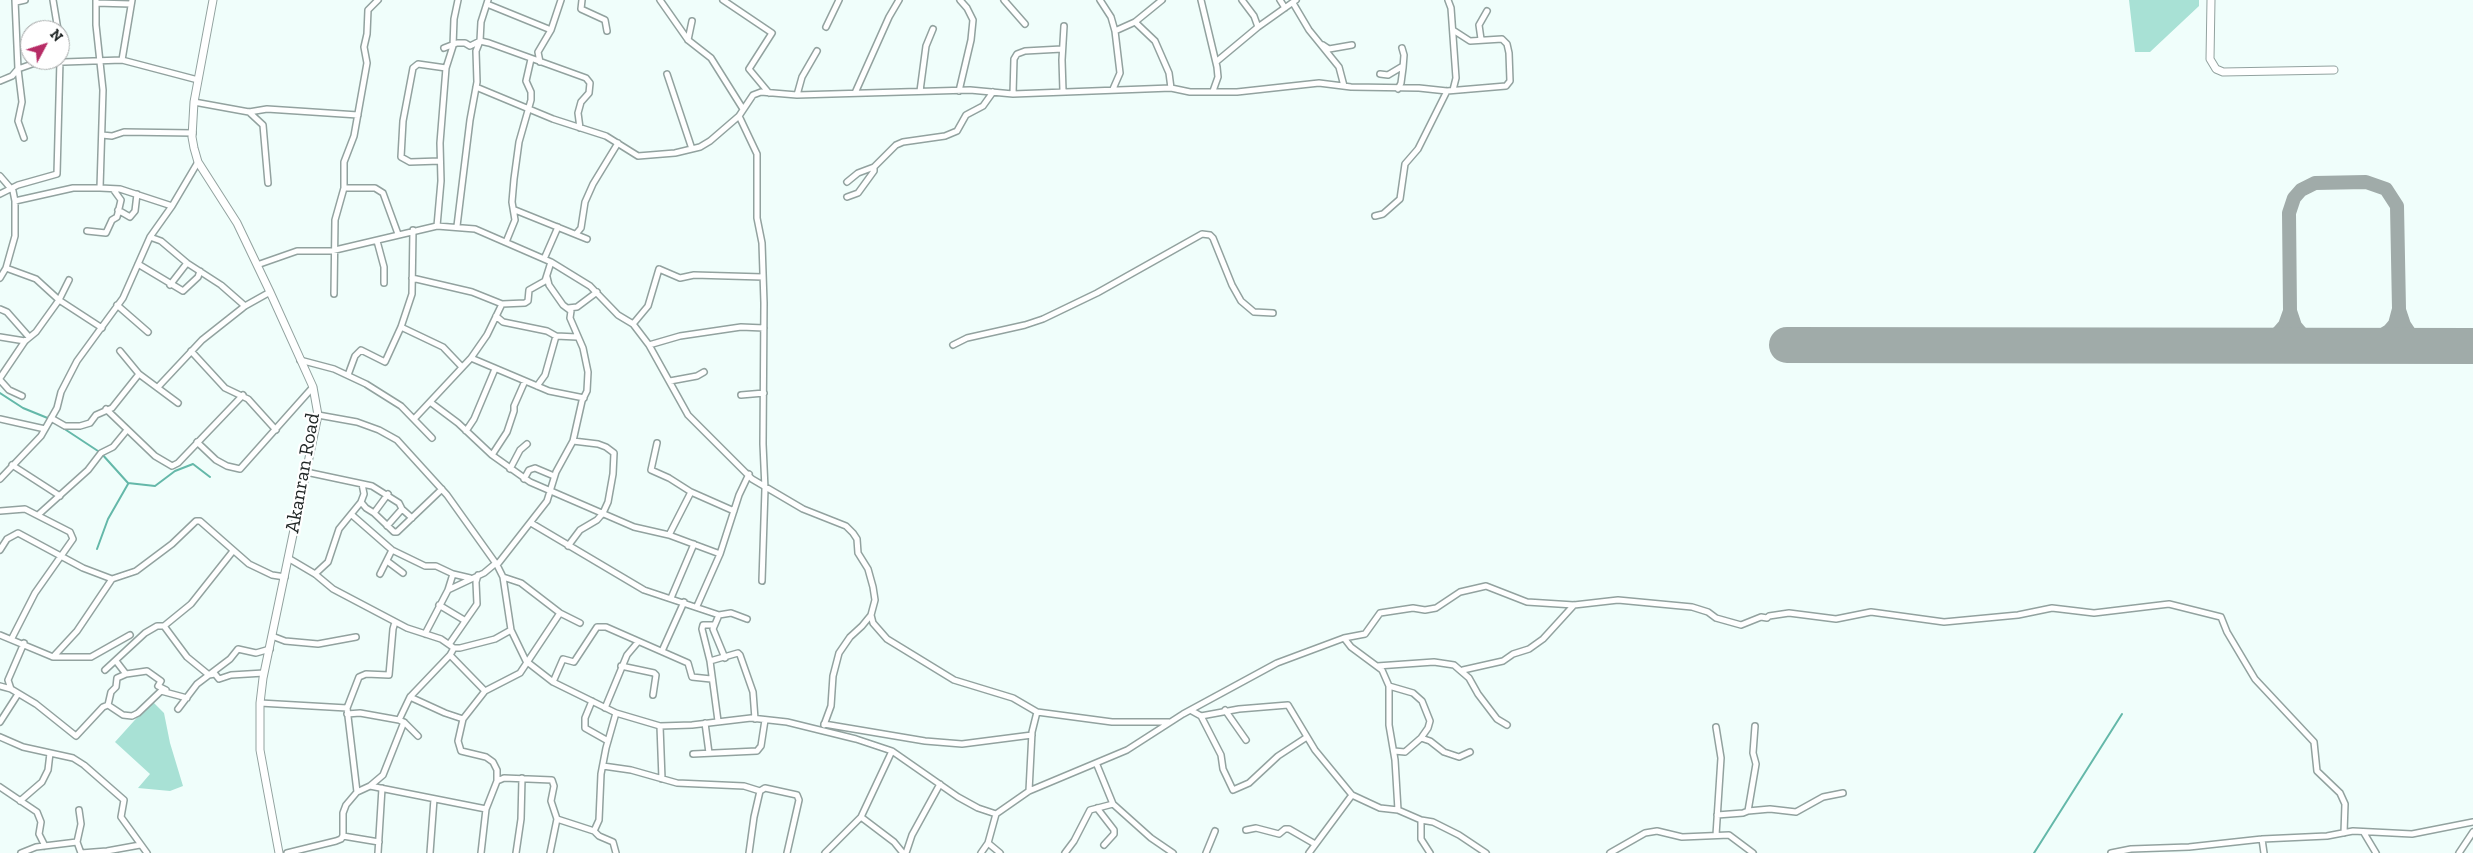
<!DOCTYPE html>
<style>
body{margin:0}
#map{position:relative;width:2473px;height:853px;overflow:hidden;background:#f0fefb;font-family:"Zilla Slab",serif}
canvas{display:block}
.north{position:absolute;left:20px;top:20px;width:50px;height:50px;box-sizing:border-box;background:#fff;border:1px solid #a5a7a7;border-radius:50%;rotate:50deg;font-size:14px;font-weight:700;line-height:20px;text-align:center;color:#1e2423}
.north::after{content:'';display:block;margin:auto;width:18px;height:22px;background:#b72c66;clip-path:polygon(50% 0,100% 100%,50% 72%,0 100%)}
</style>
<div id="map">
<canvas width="2473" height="853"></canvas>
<div class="north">N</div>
</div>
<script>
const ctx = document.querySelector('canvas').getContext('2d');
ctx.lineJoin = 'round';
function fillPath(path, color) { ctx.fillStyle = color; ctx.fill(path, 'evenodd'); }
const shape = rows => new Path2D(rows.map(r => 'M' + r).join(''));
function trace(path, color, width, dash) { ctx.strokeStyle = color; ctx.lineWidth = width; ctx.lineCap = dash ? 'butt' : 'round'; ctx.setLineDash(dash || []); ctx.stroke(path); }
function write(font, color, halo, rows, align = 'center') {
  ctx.font = font + ' "Zilla Slab",serif'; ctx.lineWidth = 4.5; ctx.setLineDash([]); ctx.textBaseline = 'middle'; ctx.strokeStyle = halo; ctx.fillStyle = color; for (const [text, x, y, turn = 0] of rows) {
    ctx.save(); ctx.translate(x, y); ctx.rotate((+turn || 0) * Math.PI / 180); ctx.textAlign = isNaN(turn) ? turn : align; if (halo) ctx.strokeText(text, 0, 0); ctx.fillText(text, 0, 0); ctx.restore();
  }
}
fillPath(shape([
 [2129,0,2199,0,2199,6,2150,52,2135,52],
 [152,701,164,713,170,743,183,786,170,791,138,788,150,774,115,742]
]), '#a8e1d5');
trace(shape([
 [0,393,23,408,50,419],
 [60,426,101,453,128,483,155,486,175,471,193,464,210,477],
 [97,549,108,519,128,484],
 [2034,853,2122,714]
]), '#64b8a9', 2);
trace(shape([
 [2399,310,2404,325,2410,334,2418,340,2435,346],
 [2290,311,2295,326,2301,333,2311,340,2326,346],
 [2257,346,2278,333,2285,325,2290,311,2289,213,2294,198,2301,190,2315,183,2366,182,2386,189,2397,206,2399,309,2395,324,2389,331,2365,346]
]), '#a0aba9', 14);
trace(shape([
 [1787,345,2473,346]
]), '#a0aba9', 36);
const street = shape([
 [15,0,18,69,22,102,18,121,24,138],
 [53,0,58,30],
 [96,0,96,25,103,90,100,188],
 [582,0,581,9,605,20,607,31],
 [660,0,688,40,711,58,743,109],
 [723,0,772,33,749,69,769,93],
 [1004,0,1025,24],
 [1100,0,1111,17,1115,31,1120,73,1113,89],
 [1201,0,1217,67,1218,77,1213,91],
 [1242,0,1254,16,1258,27],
 [1280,0,1285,8],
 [1448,0,1451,8,1456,78,1453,90],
 [16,2,25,0],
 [96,3,131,4],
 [1293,3,1309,30,1339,67,1344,86],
 [487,4,551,30],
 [1135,22,1155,41,1169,73,1171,88],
 [826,27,839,0],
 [1115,31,1135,22,1162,0],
 [1481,39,1479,25,1487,11],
 [688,40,692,21],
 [1323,45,1329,49,1352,45],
 [444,48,457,43,465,43,470,46,480,41,489,43,586,78,590,83,589,93,581,102,578,113,580,128],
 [122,60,132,0],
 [540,62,538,52,551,30,561,0],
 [1216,62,1258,27,1296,0],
 [667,74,692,149],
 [1380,74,1388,75,1403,66],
 [0,81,12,76,18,69,35,63,122,60,198,80],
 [476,87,553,119,606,136,638,156,675,153,700,147,710,141,739,116],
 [1398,89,1401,83,1403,68,1404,55,1402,48],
 [920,91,926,46,933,29],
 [959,91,971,40,973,20,967,8,960,0],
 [1063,91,1062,60,1064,26],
 [855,93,889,17,899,0],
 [1013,94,1014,59,1017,54,1025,51,1062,49],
 [797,95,802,77,817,51],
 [194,102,249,112,267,109,358,115],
 [249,112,263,125,268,183],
 [102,135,112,136,124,132,193,133],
 [440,161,410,162,401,157,403,121,413,68,418,64,446,68],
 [0,176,13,191,15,201,15,236,6,268,0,278],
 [847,182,858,173,874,167,896,145,903,142,945,136,957,131,966,115,983,106,993,92],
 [344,188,375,188,383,193,398,234],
 [0,194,18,185,57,174,60,60],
 [847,197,858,193,874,171,874,167],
 [15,201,73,188,100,188,120,189,172,206],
 [118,210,130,217,135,211,137,194],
 [515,210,587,239],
 [1375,216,1383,214,1400,199,1405,164,1418,149,1447,91],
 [437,226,441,181,440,143,446,68,453,46,454,19,458,0],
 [457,226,470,120,477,82,476,51,480,41,481,22,488,0],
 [87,231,106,233,112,220,117,217,121,200,113,189],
 [576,234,581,228,585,202,593,184,618,143],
 [150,237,161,241,187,263,221,285,245,306],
 [377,241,384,267,384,283],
 [506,242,515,220,512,202,514,179,519,142,531,100,531,92,526,81,531,59],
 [544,259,558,227],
 [138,264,183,291,198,277,200,271],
 [257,265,297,251,331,251,437,226,475,229,551,262,590,286,618,315,633,324,649,345,688,415,752,479,803,509,846,526,853,533,857,539,858,553,868,569,873,587,875,600,871,615,873,623,887,639,954,680,1013,698,1037,712,1112,722,1169,722],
 [6,268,36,279,59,300,102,328],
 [412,278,472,292,502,304,525,303,528,301,529,290,545,281,551,262],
 [170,285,187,263],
 [334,294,335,220,344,188,344,162,354,136,367,63,364,47,367,34,368,10,378,0],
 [117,305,148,332],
 [568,308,577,307,597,292],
 [0,309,7,312,29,337],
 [496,316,503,322,547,331,556,336,577,337],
 [633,324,648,306,659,269,680,278,694,275,763,277],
 [401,327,443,347,462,367],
 [0,337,25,341],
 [649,345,680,336,741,327,764,328],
 [953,345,967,338,1025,325,1043,319,1097,293,1202,234,1210,235,1213,238,1232,285,1241,301,1254,312,1273,313],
 [120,351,139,374,178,403],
 [191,351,225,388,248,399,276,430],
 [471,358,549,391,584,398],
 [300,360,334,369,366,384,401,406,432,438],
 [348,375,355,356,361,350,385,362,401,327,412,294,413,230],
 [0,378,25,341,36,332,59,300,69,280],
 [0,380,9,390,22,396],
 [670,381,697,376,704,372],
 [537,386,545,375,556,336],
 [158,387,202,340,245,306,270,292],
 [741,395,764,393],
 [430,402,458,423,492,455,530,482,634,527,669,535,720,554],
 [106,409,155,456,172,466,178,463,243,395],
 [318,415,357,422,379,430,397,440,447,495,497,565,503,577,511,630,526,661,553,682,616,713,660,726,692,725,751,718,787,722,856,739,892,751,958,797,978,808,996,814,1029,791,1127,750,1183,714,1277,663,1344,638,1351,647,1382,670,1389,686,1389,725,1395,760,1398,810,1421,820,1433,822,1459,835,1486,853],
 [51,418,65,426,80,426,90,423,96,415,112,408,139,374],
 [0,419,45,429],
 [414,419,471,358,487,335,502,304],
 [466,431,474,419,495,369],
 [197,442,216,460,227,466,240,469,313,387],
 [657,443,651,470,669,478,691,492,734,511],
 [492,455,507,432,514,411,514,406,525,381],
 [12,465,60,496],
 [510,469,520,450,527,444],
 [306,472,372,486,399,503,402,509,412,518],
 [0,479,41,436,57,408,61,392,77,361,123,298,150,237,172,206,198,162],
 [524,479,529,470,535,468,554,476],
 [361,502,366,508,374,513,394,532,397,532,442,489],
 [0,511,25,509,70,532,73,539,35,593,12,638],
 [374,513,388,494],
 [38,515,88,470,101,453,113,447,127,430],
 [352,515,392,550,425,566,436,566,453,574,470,578],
 [531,523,644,590,719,615,731,613,747,619],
 [387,526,402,509],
 [669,535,691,492],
 [568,546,580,530,597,520,603,513,608,502,613,474,614,453,606,447,598,444,573,441],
 [0,550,7,539,18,533,83,568,112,579],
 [288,558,315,574,333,589,407,628,441,639,454,648,460,648,495,639,511,630],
 [387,561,403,573],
 [497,565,547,501,556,472,573,441,582,401,587,391,588,372,583,348,570,318,571,311,563,305,549,285,547,277],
 [315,574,328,562,339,529,361,502,364,494,362,484],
 [380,574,392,550],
 [503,577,521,583,560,613,580,623],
 [762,581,765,489,763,444,764,303,762,243,757,218,757,154,739,116,753,95,761,92,797,95,970,90,1013,94,1171,88,1190,92,1237,92,1319,83,1351,87,1419,88,1447,91,1506,86,1510,81,1509,53,1507,44,1502,39,1470,41,1453,30],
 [448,590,484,573,496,563],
 [671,598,694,544],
 [439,605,464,620],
 [697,606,720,554,739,495,749,474],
 [719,615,713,629,725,658],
 [714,625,703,625,702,629,710,661,718,721],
 [164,626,187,657,209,675,215,674,219,679,231,675,264,673],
 [425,634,448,590,453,574],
 [0,635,53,657,77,631,112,579,136,571,172,544,196,521,200,521,249,564,272,575,285,577],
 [272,636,285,641,318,644,356,637],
 [1344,638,1365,634,1380,613,1413,608,1425,610,1436,608,1460,592,1486,586,1527,602,1574,605,1618,600,1692,607,1708,612,1716,618,1741,625,1761,617,1767,618,1769,616,1789,613,1836,619,1871,612,1944,622,2018,615,2052,608,2094,613,2169,604,2221,617,2227,632,2255,679,2314,742,2317,771,2340,793,2345,804,2344,833],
 [450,643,477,604,476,582,478,575],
 [662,651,684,602],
 [450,655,485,691],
 [53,657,91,657,130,635],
 [116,661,126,674,147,671,161,681,158,686,166,690],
 [710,661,738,653,740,655,753,692,755,719],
 [621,666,654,673,656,675,653,695],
 [1377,666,1434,662,1454,665,1469,678,1478,694,1497,719,1507,725],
 [105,670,145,633,157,626,164,626,191,604,233,551],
 [1463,670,1503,661,1513,654,1529,649,1543,639,1574,605],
 [553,682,563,659,574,662,597,627,606,627,688,663,692,677,711,679],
 [0,686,11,689,36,704,76,736,103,707,108,705,111,692,116,687,117,678,126,674],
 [1389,686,1413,693,1422,701,1430,721,1428,728,1421,738,1405,752,1394,751],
 [11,689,8,680,24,643],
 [410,697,445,713,463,719],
 [592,701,585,718,585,728,608,741],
 [260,703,347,708],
 [108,705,123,715,132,716,138,713,161,691,187,698],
 [605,708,627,655,638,642],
 [178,709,197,684,230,659,238,649,256,653,270,649],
 [1225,710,1246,740],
 [1192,711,1201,716,1221,755,1223,769,1233,790,1249,783,1278,756,1307,737],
 [347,714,360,713,399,720,405,723,418,736],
 [1201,716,1239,709,1288,705,1315,750,1352,795,1380,808,1398,810],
 [399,720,410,697,450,655,454,648],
 [0,722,18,694],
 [705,723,709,753],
 [824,724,925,741,962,744,1032,735],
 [824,725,831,706,833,676,839,653,850,637,862,626,871,615],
 [660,726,662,779],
 [0,737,23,747,73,758,84,765,124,800,121,817,147,853],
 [1421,738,1430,741,1444,752,1459,757,1470,752],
 [693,754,757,751,761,746,765,720],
 [1097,765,1113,804,1151,838,1173,853],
 [603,766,631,770,677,783,744,786,760,791,765,788,797,795,799,800,787,853],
 [497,781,504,778,552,780,554,786,551,801,557,819,550,853],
 [370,786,383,775,404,722],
 [0,787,37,812,41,822,39,834,45,846],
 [1029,791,1032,732,1037,712],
 [357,792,347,708,359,677,366,674,389,675,393,629,395,622],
 [20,801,42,782,48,770,50,753],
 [1097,808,1114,830,1114,834,1104,845],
 [79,810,81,824,77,842,81,853],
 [1748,811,1770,809,1796,812,1823,797,1843,793],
 [1717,815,1743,813,1748,811,1756,764,1753,753,1755,726],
 [861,817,894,842,903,853],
 [557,819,594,831,599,836,613,842,616,853],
 [1421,820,1421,839,1430,853],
 [1246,830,1256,828,1279,834,1285,829,1289,829,1315,844],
 [594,831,599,820,601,774,606,748,616,713],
 [2364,833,2376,853],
 [1716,835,1721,758,1716,727],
 [343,836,343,813,346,805,357,792,370,786,486,809],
 [2262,839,2264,853],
 [988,843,1000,853],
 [21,853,36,847,77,842],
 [81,853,107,851,140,845],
 [287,853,336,841,341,839,343,836,379,842],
 [378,853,382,788],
 [430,853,434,799],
 [481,853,486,809,497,781,497,770,493,762,486,757,461,751,458,741,463,719,485,691,520,673,560,613],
 [516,853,521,819,522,778],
 [749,853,754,817,760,791],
 [825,853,861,817,892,751],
 [906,853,912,835,940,784],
 [981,853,988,843,996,814],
 [1065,853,1074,841,1090,810,1113,804],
 [1206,853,1215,831],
 [1309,853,1352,795],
 [1610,853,1645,833,1657,831,1682,837,1729,835,1753,853],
 [2111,853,2131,849,2189,847,2262,839,2327,836,2353,831,2412,834,2473,822],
 [2459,853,2473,832]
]);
const secondary = shape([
 [213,0,194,102,192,137,194,148,198,162,237,223,270,292,313,387,318,415,263,678,260,703,260,750,279,853],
 [2211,0,2210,59,2216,69,2223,72,2334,70]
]);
trace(street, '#92a29f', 8);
trace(secondary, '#92a29f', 9);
trace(street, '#fff', 5);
trace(secondary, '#fff', 7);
write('20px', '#1e2423', '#fff', [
 ["Akanran Road",303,473,-80]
]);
</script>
